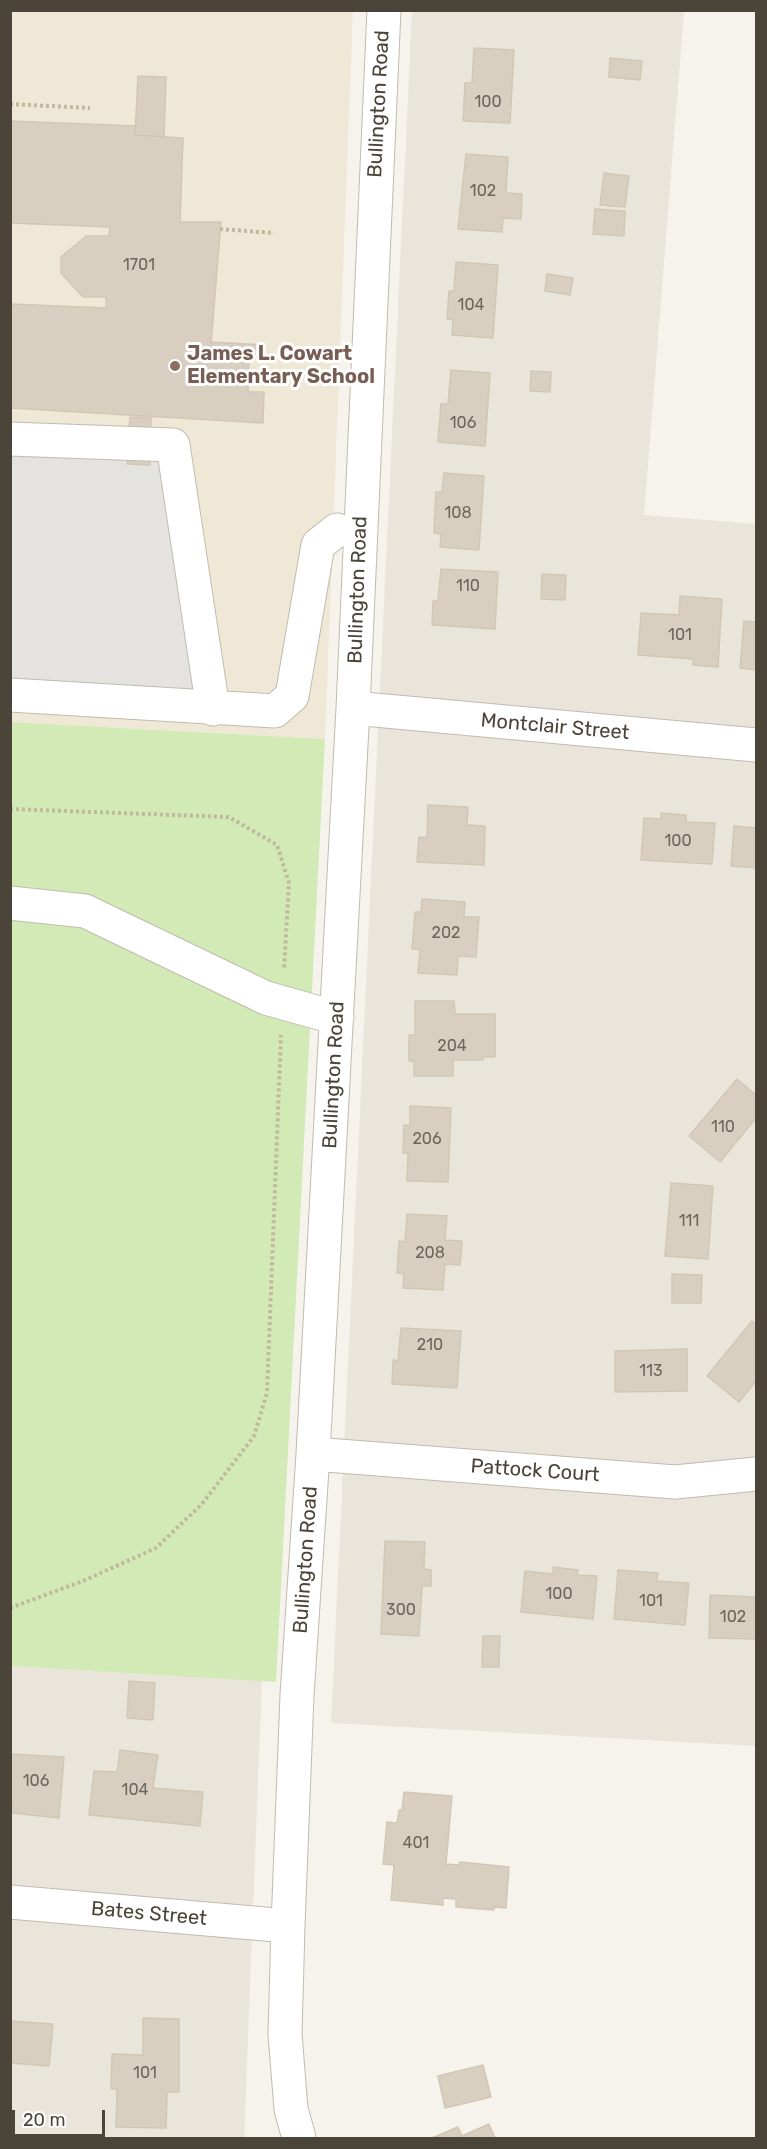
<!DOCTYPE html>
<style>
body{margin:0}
#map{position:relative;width:767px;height:2149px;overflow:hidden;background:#f6f3ec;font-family:Rubik,sans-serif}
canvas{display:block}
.frame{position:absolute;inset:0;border:12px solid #4b4439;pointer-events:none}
.scale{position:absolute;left:12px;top:2110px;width:93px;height:27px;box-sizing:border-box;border:3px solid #4b4439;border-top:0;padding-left:8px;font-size:18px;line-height:21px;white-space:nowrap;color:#4b4439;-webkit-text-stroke:4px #fff;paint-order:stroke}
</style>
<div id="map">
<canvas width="767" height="2149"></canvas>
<div class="frame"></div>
<div class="scale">20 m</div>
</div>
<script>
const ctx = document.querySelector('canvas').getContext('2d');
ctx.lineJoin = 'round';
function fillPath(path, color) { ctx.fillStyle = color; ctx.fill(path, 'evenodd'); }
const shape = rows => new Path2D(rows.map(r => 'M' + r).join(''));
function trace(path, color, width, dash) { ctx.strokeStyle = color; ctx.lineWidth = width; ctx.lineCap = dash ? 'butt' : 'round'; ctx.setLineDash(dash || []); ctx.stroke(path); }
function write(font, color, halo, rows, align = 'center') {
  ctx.font = font + ' Rubik,sans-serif'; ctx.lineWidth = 6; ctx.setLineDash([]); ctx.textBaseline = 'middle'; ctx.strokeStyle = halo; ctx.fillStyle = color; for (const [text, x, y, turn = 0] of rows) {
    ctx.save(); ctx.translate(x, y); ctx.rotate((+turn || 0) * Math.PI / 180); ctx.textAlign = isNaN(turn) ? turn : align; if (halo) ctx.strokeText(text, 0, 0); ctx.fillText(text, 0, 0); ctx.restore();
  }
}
fillPath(shape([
 [412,11,684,11,644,515,756,524,756,1746,331,1723],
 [10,1666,262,1680,244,2138,11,2138]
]), '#eae5da');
fillPath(shape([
 [10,11,353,11,325,739,11,722]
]), '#efe8d6');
fillPath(shape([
 [10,722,325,739,276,1682,11,1666]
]), '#d2eab5');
fillPath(shape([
 [11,439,173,445,213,709,11,695]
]), '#e5e3e0');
const building = shape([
 [474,48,514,50,510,123,463,121,465,83,472,83,474,48],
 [610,58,642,61,640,80,609,77,610,58],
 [138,76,166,77,164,137,135,135,138,76],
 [10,121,136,126,135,135,183,138,180,222,221,222,210,356,249,359,248,392,264,392,263,423,10,408,10,304,106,308,106,297,83,297,61,273,61,257,86,236,109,236,110,227,10,223,10,121],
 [466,154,508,157,506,193,522,194,521,219,503,218,502,232,458,229,466,154],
 [604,173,629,176,625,207,600,205,604,173],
 [595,209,625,211,624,236,593,234,595,209],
 [456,262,498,265,493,338,452,335,453,320,447,319,449,291,454,291,456,262],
 [547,274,573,278,570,295,545,291,547,274],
 [211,342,265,345,264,359,210,356,211,342],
 [451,370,490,373,485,446,438,442,441,404,448,404,451,370],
 [531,371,551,372,550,392,530,391,531,371],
 [130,417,151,418,150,465,127,464,130,417],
 [444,473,484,476,479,550,440,547,441,534,434,533,436,492,442,492,444,473],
 [441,569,498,572,495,629,432,625,433,601,438,601,441,569],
 [542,574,566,575,565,600,541,599,542,574],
 [680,596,722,599,718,667,693,665,693,659,638,655,641,613,679,615,680,596],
 [744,621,756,622,756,670,740,668,744,621],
 [428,805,468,807,467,825,485,826,484,865,417,862,419,837,427,838,428,805],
 [661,813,686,815,686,822,715,823,712,864,641,860,644,818,661,819,661,813],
 [734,826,756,828,756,868,731,866,734,826],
 [422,899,465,902,464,917,479,917,476,957,458,956,457,975,418,973,420,949,412,949,415,912,421,912,422,899],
 [415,1001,454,1001,455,1014,495,1014,495,1057,483,1057,483,1060,453,1060,453,1076,414,1076,414,1061,409,1061,409,1035,415,1035,415,1001],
 [737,1079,756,1095,756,1118,720,1162,689,1136,737,1079],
 [410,1106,451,1108,448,1182,407,1181,408,1153,403,1153,404,1125,410,1125,410,1106],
 [671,1183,713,1186,708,1259,665,1256,671,1183],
 [407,1214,447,1216,445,1240,462,1241,460,1265,445,1264,443,1290,403,1288,404,1274,397,1273,399,1241,405,1242,407,1214],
 [672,1274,702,1275,701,1303,672,1303,672,1274],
 [752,1321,756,1325,756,1381,739,1402,707,1376,752,1321],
 [401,1328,461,1331,457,1388,392,1384,393,1360,398,1361,401,1328],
 [687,1349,687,1391,615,1392,615,1351,687,1349],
 [385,1541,425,1542,424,1569,431,1570,431,1586,422,1586,419,1636,381,1634,385,1541],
 [553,1567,578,1570,577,1575,597,1576,593,1619,521,1612,525,1571,553,1574,553,1567],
 [618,1570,658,1573,657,1581,689,1583,685,1625,614,1619,618,1570],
 [710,1595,756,1597,756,1639,709,1638,710,1595],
 [483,1636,500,1636,499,1667,482,1667,483,1636],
 [129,1681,155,1683,153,1720,127,1718,129,1681],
 [120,1750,158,1755,153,1788,203,1792,200,1826,89,1815,94,1771,117,1772,120,1750],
 [10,1754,64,1757,59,1818,12,1813,10,1754],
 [404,1792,452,1796,446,1864,459,1865,460,1862,509,1867,506,1908,494,1907,494,1910,456,1907,456,1899,443,1898,443,1905,391,1900,394,1865,383,1864,387,1822,397,1823,399,1810,402,1810,404,1792],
 [143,2018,179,2019,179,2092,167,2092,166,2128,116,2127,117,2089,111,2089,112,2054,143,2055,143,2018],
 [10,2021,53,2024,49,2066,10,2063,10,2021],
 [483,2065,491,2097,445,2108,438,2076,483,2065],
 [489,2124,495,2138,432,2138,458,2127,462,2136,489,2124]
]);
fillPath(building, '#d8cfc1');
trace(building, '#d3c7b4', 1.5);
const minor = shape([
 [10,439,173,445,213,709],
 [10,695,275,711,292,696,318,545,337,530],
 [353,708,756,745],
 [10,903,85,911,266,998,337,1018],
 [313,1454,675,1482,756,1474],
 [10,1902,288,1926],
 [299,2138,291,2109,285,2034,288,1926,297,1695,313,1454,353,708,384,10]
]);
trace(minor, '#c2bbae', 35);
trace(shape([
 [10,104,90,108],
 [220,229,274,233],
 [10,809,229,817,277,845,289,883,284,970],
 [10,1608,83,1581,156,1548,202,1504,254,1436,267,1393,281,1035]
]), '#c4b79f', 4, [3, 3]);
trace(minor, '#fff', 33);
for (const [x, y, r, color] of [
 [175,366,6,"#8d6e63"]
]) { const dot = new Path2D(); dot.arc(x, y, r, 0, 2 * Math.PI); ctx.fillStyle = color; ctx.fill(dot); trace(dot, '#fff', 2); }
write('16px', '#6e675b', null, [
 ["100",488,102],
 ["102",483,191],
 ["1701",139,265],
 ["104",471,305],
 ["106",463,423],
 ["108",458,513],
 ["110",468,586],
 ["101",680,635],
 ["100",678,841],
 ["202",446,933],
 ["204",452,1046],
 ["110",723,1127],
 ["206",427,1139],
 ["111",689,1221],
 ["208",430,1253],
 ["210",430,1345],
 ["113",651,1371],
 ["100",559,1594],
 ["101",651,1601],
 ["300",401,1610],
 ["102",733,1617],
 ["106",36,1781],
 ["104",135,1790],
 ["401",416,1843],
 ["101",145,2073]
]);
write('20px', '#4b4439', '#fff', [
 ["Bullington Road",379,104,-87],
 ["Bullington Road",358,590,-88],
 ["Montclair Street",555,727,5],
 ["Bullington Road",334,1075,-87],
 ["Pattock Court",535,1471,4],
 ["Bullington Road",306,1560,-86],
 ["Bates Street",149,1914,5]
]);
write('bold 20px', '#785e54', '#fff', [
 ["James L. Cowart",187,354],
 ["Elementary School",187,377]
], 'left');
</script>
